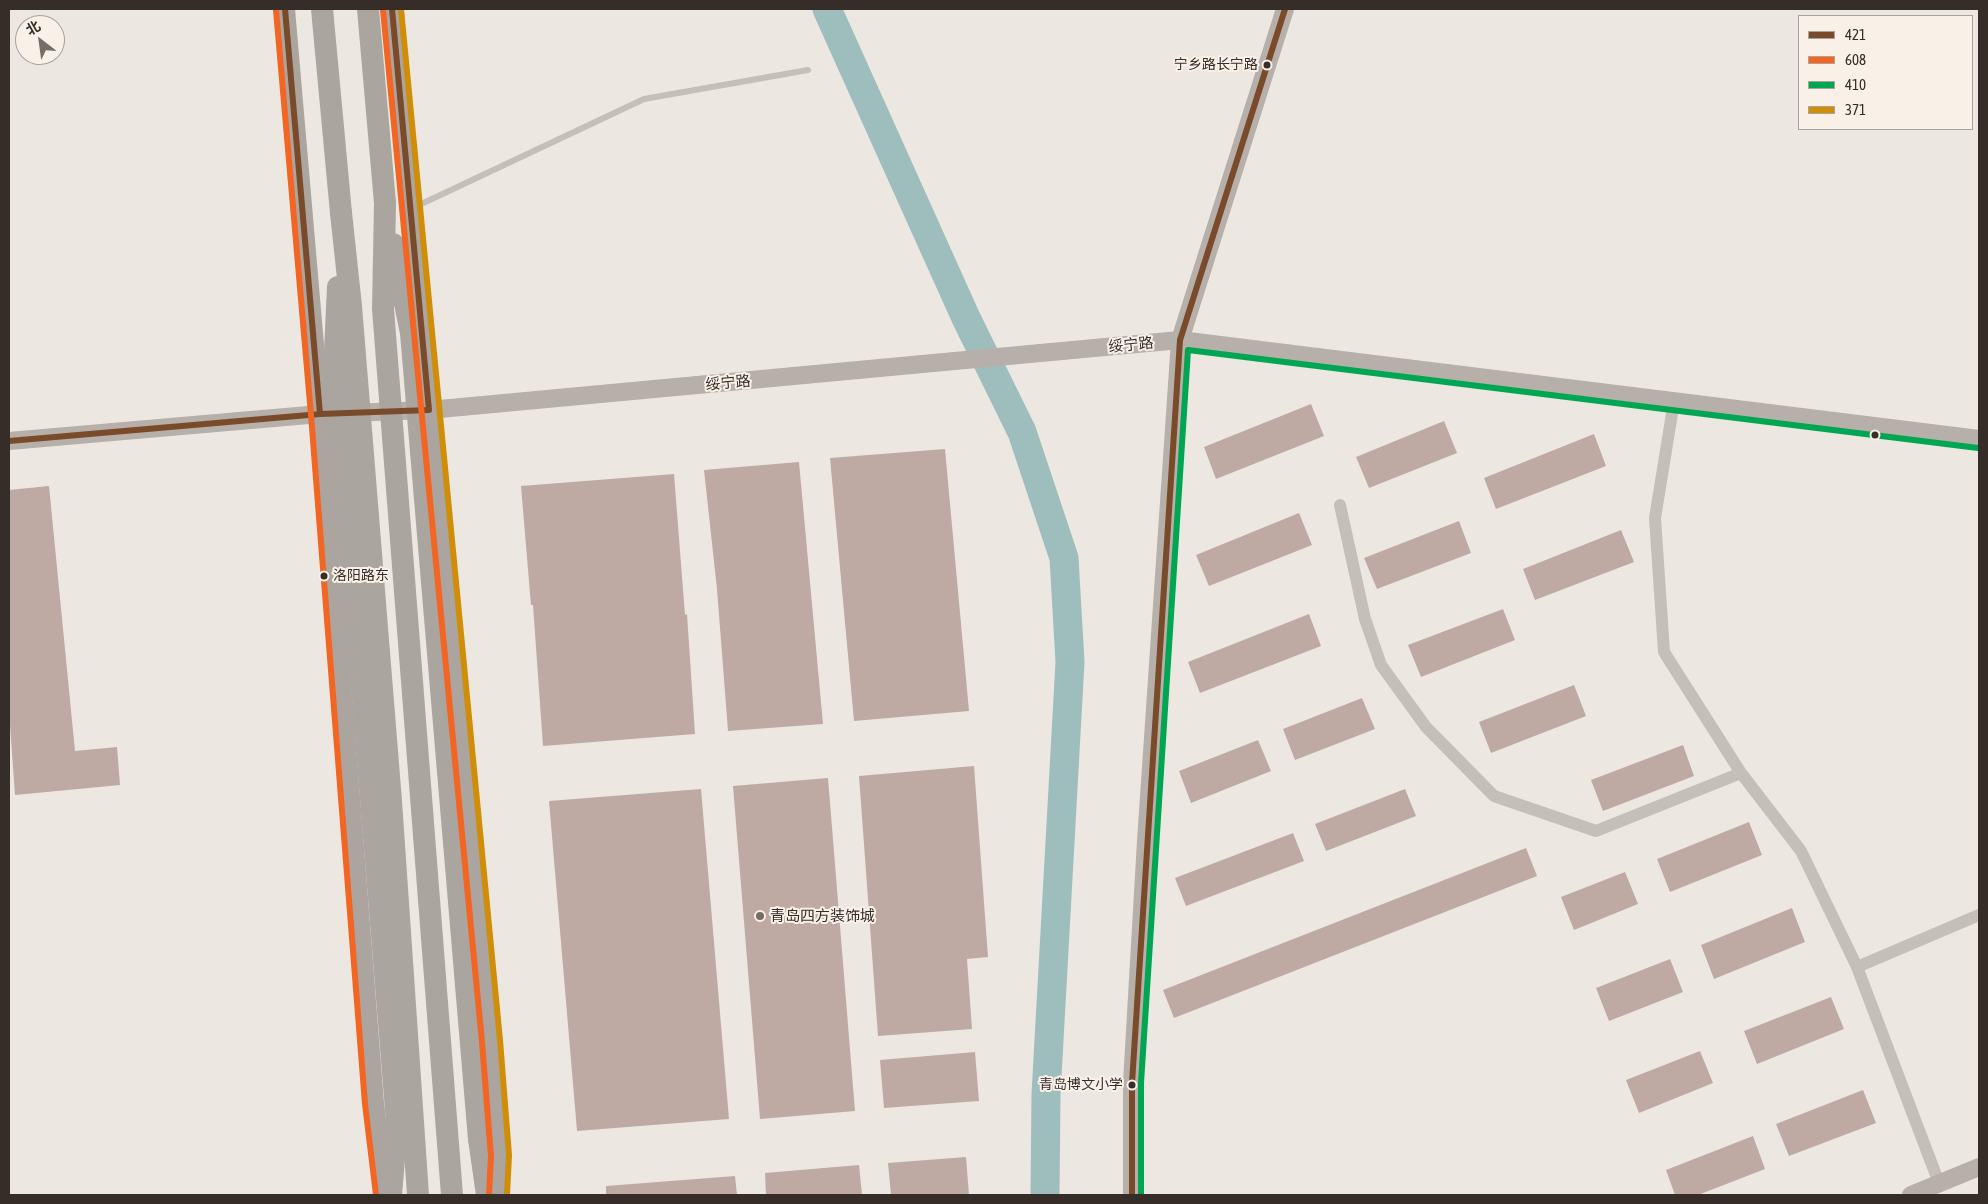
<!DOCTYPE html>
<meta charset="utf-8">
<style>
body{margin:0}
#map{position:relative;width:1988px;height:1204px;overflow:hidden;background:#ece7e1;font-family:"Asap Condensed","Noto Sans SC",sans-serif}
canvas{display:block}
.frame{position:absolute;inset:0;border:10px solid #362c28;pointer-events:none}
.legend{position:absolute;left:1798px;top:15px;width:175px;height:115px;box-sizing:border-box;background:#f9f1e8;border:1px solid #aba29b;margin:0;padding:6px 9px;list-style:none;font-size:15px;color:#362c28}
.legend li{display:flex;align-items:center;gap:10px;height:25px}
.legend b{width:25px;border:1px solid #aba29b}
.north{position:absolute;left:15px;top:15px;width:50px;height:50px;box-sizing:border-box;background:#f9f1e8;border:1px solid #aba29b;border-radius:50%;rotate:330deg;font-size:14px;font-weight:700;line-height:20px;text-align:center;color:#362c28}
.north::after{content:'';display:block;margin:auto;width:18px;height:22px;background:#766d69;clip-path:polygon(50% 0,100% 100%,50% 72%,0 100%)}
</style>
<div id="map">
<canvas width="1988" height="1204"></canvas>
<div class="frame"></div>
<ul class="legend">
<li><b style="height:6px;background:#7a4b2a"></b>421</li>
<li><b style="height:6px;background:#f26522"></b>608</li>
<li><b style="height:6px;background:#00a651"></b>410</li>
<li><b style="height:6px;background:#d08e08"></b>371</li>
</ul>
<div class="north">北</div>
</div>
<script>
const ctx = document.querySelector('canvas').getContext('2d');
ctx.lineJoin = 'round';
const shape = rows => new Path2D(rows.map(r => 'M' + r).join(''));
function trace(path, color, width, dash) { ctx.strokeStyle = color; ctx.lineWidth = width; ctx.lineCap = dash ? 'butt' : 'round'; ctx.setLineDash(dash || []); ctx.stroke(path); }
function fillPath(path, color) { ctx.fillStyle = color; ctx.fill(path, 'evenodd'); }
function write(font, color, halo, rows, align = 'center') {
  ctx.font = font + ' "Asap Condensed","Noto Sans SC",sans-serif'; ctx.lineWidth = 4; ctx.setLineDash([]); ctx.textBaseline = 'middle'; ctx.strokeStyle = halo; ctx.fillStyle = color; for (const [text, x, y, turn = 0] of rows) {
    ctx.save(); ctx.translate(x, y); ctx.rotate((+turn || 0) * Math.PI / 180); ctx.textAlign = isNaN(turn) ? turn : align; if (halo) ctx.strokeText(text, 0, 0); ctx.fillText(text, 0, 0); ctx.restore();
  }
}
trace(shape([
 [827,9,966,318,1022,432,1064,558,1070,662,1046,1094,1045,1195]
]), '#9ebebd', 29);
fillPath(shape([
 [1311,404,1324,436,1216,479,1204,447],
 [1444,421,1457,453,1369,488,1356,457],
 [1594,434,1606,466,1496,509,1484,478],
 [945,449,969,711,854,721,830,458],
 [799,462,823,724,728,731,717,589,704,470],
 [674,474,685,615,687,614,695,734,543,746,533,605,531,605,521,486],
 [49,486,75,751,117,747,120,785,15,795,9,711,9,490],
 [1299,513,1312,545,1209,586,1196,555],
 [1459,521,1471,553,1377,589,1364,558],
 [1621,530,1634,562,1535,600,1523,569],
 [1503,609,1515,640,1421,677,1408,645],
 [1309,614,1321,646,1200,693,1188,662],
 [1574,685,1586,716,1491,753,1479,722],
 [1362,698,1375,729,1295,760,1283,729],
 [1258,740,1271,771,1191,803,1179,771],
 [1683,745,1694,776,1603,811,1591,780],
 [974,766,988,957,967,959,972,1029,878,1036,859,776],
 [828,778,855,1111,760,1119,733,786],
 [701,789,729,1119,577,1131,549,801],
 [1405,789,1416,816,1326,851,1315,824],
 [1749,822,1762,855,1670,892,1657,859],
 [1293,833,1304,861,1186,906,1175,878],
 [1526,848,1537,876,1174,1018,1163,990],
 [1625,872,1638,904,1574,930,1561,897],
 [1792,908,1805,942,1714,979,1701,945],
 [1670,959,1683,992,1609,1021,1596,988],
 [1831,997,1844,1029,1757,1064,1744,1031],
 [1700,1051,1713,1083,1639,1113,1626,1080],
 [975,1052,979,1101,884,1108,880,1060],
 [1863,1090,1876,1123,1789,1156,1776,1124],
 [1753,1136,1765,1169,1698,1195,1675,1195,1666,1170],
 [966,1157,969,1195,891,1195,888,1163],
 [859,1165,862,1195,766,1195,765,1173],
 [735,1176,737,1195,606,1195,606,1186]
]), '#bfaaa3');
trace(shape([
 [415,207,644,99,808,70]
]), '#c5bfba', 6);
trace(shape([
 [1674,401,1655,518,1664,652,1741,773,1801,851,1857,967,1939,1183],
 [1340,505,1365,619,1381,665,1426,727,1494,796,1596,831,1741,773],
 [1857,967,1979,915]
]), '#c5bfba', 12);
trace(shape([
 [9,441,320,414,429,410,1180,340,1979,439],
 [1132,1195,1132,1083,1146,841,1180,340,1285,9],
 [1911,1195,1979,1167]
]), '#b6afaa', 18);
trace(shape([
 [285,9,320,414,374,1103,385,1195],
 [392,9,491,1041,500,1156,498,1195]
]), '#aba49f', 20);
trace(shape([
 [322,9,341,213],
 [368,9,385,203],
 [479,1139,487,1195],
 [391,1195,397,1122]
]), '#aba5a0', 22);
trace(shape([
 [385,203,383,309,452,1195],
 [341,213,351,306,391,801,418,1195],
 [393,244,411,333,479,1139],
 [338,287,335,351,397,1122]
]), '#aba5a0', 22);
trace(shape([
 [285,9,320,414],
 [9,441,320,414,429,410,392,9],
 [1132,1195,1132,1083,1180,340,1285,9]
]), '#7a4b2a', 6);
trace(shape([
 [276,10,311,415,365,1104,376,1195],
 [383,10,482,1042,491,1156,489,1195]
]), '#f26522', 6);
trace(shape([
 [1141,1195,1141,1083,1188,350,1978,448]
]), '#00a651', 6);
trace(shape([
 [401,9,500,1040,509,1155,507,1195]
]), '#d08e08', 6);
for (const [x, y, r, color] of [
 [1267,65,4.5,"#362c28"],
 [1875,435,4.5,"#362c28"],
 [324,576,4.5,"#362c28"],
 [760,916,5,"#766d69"],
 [1132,1085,4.5,"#362c28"]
]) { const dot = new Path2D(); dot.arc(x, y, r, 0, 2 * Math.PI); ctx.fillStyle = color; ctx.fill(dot); trace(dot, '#f9f1e8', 2); }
write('14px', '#362c28', '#f9f1e8', [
 ["宁乡路长宁路",1258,65],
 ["洛阳路东",333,576,"left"],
 ["青岛博文小学",1123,1085]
], 'right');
write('15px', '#362c28', '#f9f1e8', [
 ["绥宁路",1131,345,-6],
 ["绥宁路",728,383,-5]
]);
write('15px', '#362c28', '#f9f1e8', [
 ["青岛四方装饰城",770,916]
], 'left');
</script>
